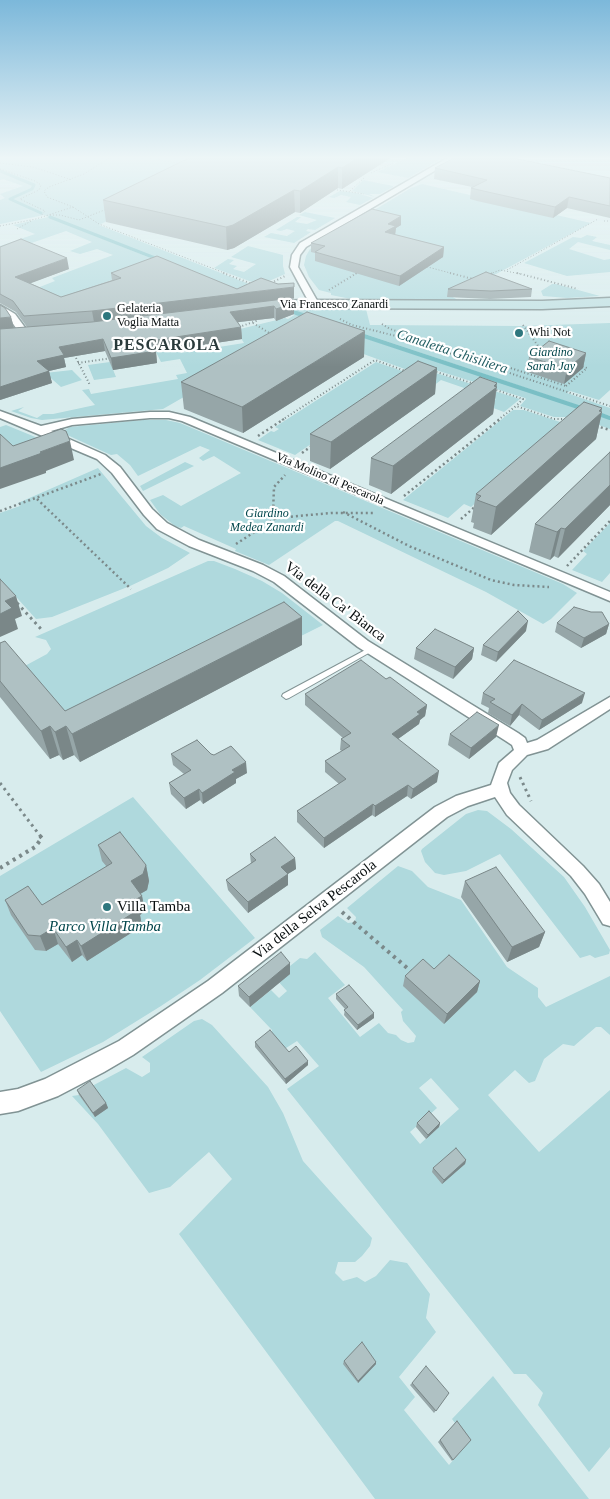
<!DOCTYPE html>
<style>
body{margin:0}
canvas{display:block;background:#d8eced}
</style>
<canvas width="610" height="1499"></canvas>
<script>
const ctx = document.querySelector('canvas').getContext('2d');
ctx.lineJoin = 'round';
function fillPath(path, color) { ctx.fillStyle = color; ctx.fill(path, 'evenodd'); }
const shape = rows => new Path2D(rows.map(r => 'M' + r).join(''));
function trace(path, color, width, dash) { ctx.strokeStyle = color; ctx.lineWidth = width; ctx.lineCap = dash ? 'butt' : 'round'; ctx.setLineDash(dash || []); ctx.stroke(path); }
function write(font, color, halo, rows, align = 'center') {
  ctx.font = font + ' Georgia,serif'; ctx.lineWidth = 4.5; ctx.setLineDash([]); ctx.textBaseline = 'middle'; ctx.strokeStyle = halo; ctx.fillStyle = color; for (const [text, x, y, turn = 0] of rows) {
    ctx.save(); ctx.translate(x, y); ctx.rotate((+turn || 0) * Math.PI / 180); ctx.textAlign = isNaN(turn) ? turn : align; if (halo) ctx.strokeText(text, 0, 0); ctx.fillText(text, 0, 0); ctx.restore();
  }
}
fillPath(shape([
 [0,157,235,157,99,225,259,288,250,295,85,230,83,231,178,269,150,265,101,284,56,305,27,292,55,281,52,278,113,255,97,249,80,254,70,251,92,242,66,231,0,254,0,246,35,234,13,225,48,217,44,215,0,224,0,200,5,198,0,194,23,186,3,179,0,180],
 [409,157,444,157,408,178,377,172],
 [363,180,393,186,393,187,380,194,369,194,375,197,352,191],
 [422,184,591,223,485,280,447,294,458,300,351,299,331,295,331,293,319,290,309,277,304,265,306,256,310,249,386,203,411,188],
 [340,191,357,193,373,198,360,205,346,202,351,197,341,195,334,198,329,197],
 [305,212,335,218,315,230,308,229,306,231,311,232,294,243,264,237,271,233,287,236,295,231,287,229,281,231,276,230,297,217,301,217,295,222,307,224,317,220,299,215],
 [587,235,597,237,592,241,610,245,610,250,578,242,569,249,604,260,610,259,610,272,567,276,524,263,573,237,581,238],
 [248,246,283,255,283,266,285,274,260,285,214,268,228,259,234,260,229,264,237,266,233,269,244,272,256,264,231,257],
 [552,284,556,284,600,296,567,298,543,296,541,291],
 [290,309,366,309,370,325,523,326,610,323,610,390,599,400,570,391,567,393,610,408,610,416],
 [296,314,338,328,307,326,163,409,42,420,31,418,11,411,24,407,18,411,37,418,43,414,53,414,95,405,82,390,89,389,91,394,178,379,176,375,187,373,180,359,161,362,156,352,157,350,177,349,181,353,244,343,236,330,285,318,288,319],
 [341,330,610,419,610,429,576,417,554,417,520,406,526,399,525,398,426,367,413,372,325,340],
 [110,362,116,377,94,380,88,365],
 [376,362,408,373,409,377,295,455,258,440,271,431,274,432,279,429,275,427],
 [72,370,82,380,61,387,45,373],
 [426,370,520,399,504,412,488,406,496,399,441,380,432,387],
 [513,410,524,410,566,424,471,507,464,504,448,518,403,500],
 [144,420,166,420,180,423,563,584,577,593,551,619,543,624,486,592,338,521,335,521,269,565,235,551,236,549,184,526,181,528,175,526,160,514,150,500,163,495,181,506,241,473,214,456,203,461,199,458,210,450,200,446,138,476,130,465,117,454,111,455,65,434,63,431,70,427],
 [6,425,50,443,18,455,0,439,0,427],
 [185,462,194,466,143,491,140,486],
 [98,468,146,526,162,538,190,553,168,568,130,586,52,617,36,619,0,579,0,513,20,506,18,503],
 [610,523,610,573,602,582,572,570,587,554,583,551],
 [208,561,214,561,235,569,262,581,282,593,323,625,301,636,72,728,21,668,47,654,51,649,46,640,35,637],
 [133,797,255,938,200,980,161,1006,103,1042,41,1072,0,1011,0,876],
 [478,810,487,811,511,829,564,877,585,907,610,950,609,954,595,958,590,955,580,958,500,854,466,871,444,875,435,873,425,862,421,851,422,849,466,814],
 [398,866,412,871,428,887,461,900,507,967,538,988,538,997,546,1007,610,976,610,1035,601,1027,596,1027,574,1046,563,1044,544,1059,535,1081,529,1083,515,1070,488,1095,539,1152,610,1090,610,1447,589,1472,538,1405,543,1393,526,1374,514,1374,287,1089,319,1066,297,1041,283,1050,270,1035,272,1030,250,1007,271,990,279,998,287,991,275,978,300,958,307,959,315,952,345,985,328,998,360,1037,379,1023,388,1033,396,1035,401,1040,408,1043,414,1042,416,1036,403,1021,401,1012,403,1010,364,967,322,937,320,930,338,916,348,923,355,922,356,917,347,908],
 [431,1078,459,1109,420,1144,410,1132,437,1108,419,1088],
 [202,1019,212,1025,268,1087,283,1113,303,1161,372,1238,370,1246,362,1256,355,1262,338,1262,335,1273,343,1281,357,1277,365,1282,376,1276,390,1260,407,1263,430,1294,426,1318,436,1332,399,1377,415,1397,404,1410,449,1465,469,1442,452,1419,493,1376,589,1499,375,1499,179,1234,232,1179,209,1152,170,1187,149,1193,98,1124,72,1096,79,1095,96,1117,92,1086,126,1068,142,1077,150,1072,150,1063,142,1057,194,1021]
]), '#afd9dd');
trace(shape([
 [0,171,34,185,32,189,10,199,41,213],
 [50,217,160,260]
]), '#7abfc5', 3);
trace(shape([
 [287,310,309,317],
 [358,334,584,409],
 [596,413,610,418]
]), '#7abfc5', 4);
const lane = shape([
 [369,648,373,648,374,650,289,698,286,699,282,696,283,694,369,648]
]);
const street = shape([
 [449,157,458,157,306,247,300,255,298,267,319,304,317,306,311,306,290,267,292,255,300,243,449,157],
 [0,305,15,314,29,333,27,335,21,335,9,318,0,312,0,305],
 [0,411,41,426,72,419,150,412,169,412,190,417,610,592,610,601,182,421,169,418,150,418,72,425,51,431,105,455,120,467,152,509,167,523,199,540,263,565,284,576,368,641,518,733,525,738,527,743,537,740,610,697,610,709,548,749,527,755,512,770,507,783,510,793,519,805,583,866,599,884,610,902,610,926,603,924,585,894,571,876,507,815,495,797,468,806,447,817,222,993,133,1055,104,1072,58,1096,18,1111,0,1114,0,1092,18,1089,45,1079,119,1041,208,981,435,807,456,796,491,785,499,763,514,750,512,745,506,741,358,647,274,582,253,571,189,546,157,529,144,515,112,473,97,459,0,418,0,411]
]);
const secondary = shape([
 [610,298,610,306,542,309,302,308,264,310,258,306,264,302,302,300,542,301,610,298]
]);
trace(lane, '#819394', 2);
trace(street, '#819394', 3);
trace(secondary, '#819394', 3);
trace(shape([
 [124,157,143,157],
 [144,157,182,164],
 [0,163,33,167,72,180],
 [0,169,35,181,41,185,39,190,20,199,45,211,41,216],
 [371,173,393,163,384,161],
 [331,189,364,194],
 [350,191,364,178],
 [73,207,99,224,227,274],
 [50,215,60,215,79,220,107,209],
 [604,221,610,221],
 [0,226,36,219,73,207,47,197,44,191,49,187,84,174,111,157],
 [17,229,31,221],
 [424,266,454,274],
 [507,270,598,219],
 [355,274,360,271],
 [490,274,500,270,521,274]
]), '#7b898a', 1, [1, 2]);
trace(shape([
 [223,273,252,284],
 [450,273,473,279],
 [517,273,578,289],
 [488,275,493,273],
 [271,283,285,276],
 [329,290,357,273],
 [340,319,352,325,400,337,610,406],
 [253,323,271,334],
 [382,324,390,329,566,386],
 [523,325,541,350],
 [239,327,256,321,256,317],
 [76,358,90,385],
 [78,363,112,358],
 [433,371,475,384],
 [566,386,587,368,581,366],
 [493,389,523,399,516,406],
 [282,420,375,360,408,372],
 [498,420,516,406,554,419,566,419]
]), '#7b898a', 2, [1, 2.5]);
trace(shape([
 [596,426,610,430],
 [258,436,284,419],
 [302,453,313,445],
 [404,496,500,419],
 [37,499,131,589],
 [0,511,101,474],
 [343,512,409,546,491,580,514,585,549,587],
 [276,518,331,513,373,513],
 [461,519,477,505],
 [236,544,276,518,273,513,274,487,285,475],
 [567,566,610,521],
 [16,602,19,605]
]), '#7b898a', 2.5, [2, 3]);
trace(shape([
 [17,603,41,629],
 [520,777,531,801],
 [0,783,41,837]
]), '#7b898a', 3, [2.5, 4]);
trace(shape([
 [0,868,35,847,42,838,40,836],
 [342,912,413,973]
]), '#7b898a', 4, [3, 4.5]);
fillPath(lane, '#fff');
fillPath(street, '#fff');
fillPath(secondary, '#c0e0e2');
fillPath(shape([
 [191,157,392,157,342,189,338,188,300,213,295,212,234,248,227,250,106,222,103,200],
 [435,168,610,178,610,218,567,208,553,218,477,201,470,199,471,188,472,187,434,179],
 [401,216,401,225,396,228,395,235,444,247,443,257,399,286,315,261,315,253,311,252,311,243],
 [0,247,69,269,30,283,61,297,112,280,111,273,237,289,294,298,291,299,294,314,276,321,274,318,238,322,241,327,242,339,156,352,157,363,113,370,105,351,64,358,66,367,49,371,52,383,0,400,11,317,14,328,27,327,16,312,0,303],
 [448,289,532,289,531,297,490,299,447,297],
 [586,353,583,368,564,384,527,372,529,357],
 [364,357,243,433,184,409,181,382],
 [437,368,435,394,330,469,310,461,310,434],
 [497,387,493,414,391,494,369,485,371,458],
 [601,412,602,412,596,439,491,535,473,528,474,523,471,522,476,494],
 [610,452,610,505,558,558,554,556,550,560,529,552,535,524],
 [557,623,609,624,606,634,581,648,555,632],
 [526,631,496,662,481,655,483,645],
 [0,643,65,711,302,645,80,762,74,755,63,760,59,755,50,759,0,697],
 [416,648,474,648,472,659,453,679,414,659],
 [386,679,427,705,425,716,420,720,419,724,398,739,437,782,411,799,407,796,375,817,372,815,324,848,297,822,297,811,339,784,325,772,325,761,342,751,340,750,341,739,343,738,305,705,305,694],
 [483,693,582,703,539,730,519,715,510,726,488,713,489,708,481,704],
 [450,734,496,737,469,759,448,745],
 [171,754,211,754,247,773,236,779,236,783,203,804,200,800,186,809,171,794,169,783,184,774,173,765],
 [98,845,146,865,149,881,147,890,140,894,142,896,145,911,140,915,142,926,87,961,82,955,72,962,58,944,46,951,35,950,11,915,5,900,42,905,107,867,102,861],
 [250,854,295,858,296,869,288,874,288,885,248,913,228,890,226,880,251,864],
 [465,881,545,932,539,947,507,962,461,897],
 [290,963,290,974,250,1007,239,996,238,986],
 [405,976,480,981,477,992,444,1024,403,986],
 [336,994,374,1018,357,1030,344,1015,345,1009,336,999],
 [255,1042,289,1052,308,1065,286,1084,255,1047],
 [77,1090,106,1103,108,1108,95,1117,79,1095],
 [417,1123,440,1123,439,1127,426,1139,416,1127],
 [466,1160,465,1164,442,1184,432,1172,433,1168],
 [344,1361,376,1362,376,1364,358,1383,343,1364],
 [412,1383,449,1393,434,1413,410,1385],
 [457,1421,471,1440,452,1461,438,1442]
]), '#96a6a8');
fillPath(shape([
 [359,157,392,157,342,189,342,168],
 [338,167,338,188,300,213,300,191],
 [294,190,295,212,234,248,227,250,226,227],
 [569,197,567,208,553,218,555,207],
 [401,216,401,225,396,228,395,235,385,232,388,224],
 [444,247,443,257,399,286,400,276],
 [67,258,69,269,18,288,15,277],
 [294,287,294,298,94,322,92,311],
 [294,303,294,314,276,321,276,309],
 [274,306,274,318,231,323,230,312],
 [11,317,14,328,0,330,0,318],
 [241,327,242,339,156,352,157,363,113,370,111,358,150,341],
 [365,331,364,357,243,433,242,407],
 [103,339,105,351,64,358,66,367,49,371,52,383,0,400,0,387,37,361,59,347],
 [586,353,583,368,564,384,567,369],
 [437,368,435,394,330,469,331,442],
 [497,383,493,414,391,494,393,466],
 [602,408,601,414,602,412,596,439,491,535,496,507],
 [70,441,74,460,46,471,46,473,0,489,0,468,40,452],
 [610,485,610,505,558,558,565,529],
 [561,528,554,556,550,560,557,532],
 [16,596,22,616,15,619,18,629,0,637,0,614,5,601],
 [302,617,302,645,80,762,72,734],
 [528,621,526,631,496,662,498,652],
 [609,624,606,634,581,648,584,638],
 [474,648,472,659,453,679,455,667],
 [585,693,582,703,539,730,542,720],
 [522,704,519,715,510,726,512,715],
 [427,705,425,716,420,720,419,724,391,744,392,734,417,712],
 [499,725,496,737,469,759,471,748],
 [50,726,59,755,50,759,41,731],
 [66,726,74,755,63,760,55,732],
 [246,762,247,773,236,779,236,783,203,804,202,793,232,770],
 [439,771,437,782,411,799,413,789],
 [408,785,407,796,375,817,375,806],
 [199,789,200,800,186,809,184,798],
 [373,804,372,815,324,848,324,838],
 [295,858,296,869,281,878,281,867],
 [146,865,149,881,147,890,135,897,131,881],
 [288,874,288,885,248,913,248,902],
 [142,896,145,911,140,915,142,926,87,961,81,946,131,902],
 [53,928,58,944,46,951,40,936],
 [545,932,539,947,507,962,512,947],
 [77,940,82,955,72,962,66,947],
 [290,963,290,974,250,1007,249,997],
 [480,981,477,992,444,1024,447,1014],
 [374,1013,374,1018,357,1030,358,1025],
 [308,1061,308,1065,286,1084,285,1079],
 [106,1103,108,1108,95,1117,93,1113],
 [440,1123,439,1127,426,1139,428,1135],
 [466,1160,465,1164,442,1184,444,1180],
 [376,1362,376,1364,358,1383,358,1381]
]), '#7a8788');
const building = shape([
 [191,157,359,157,342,168,338,167,300,191,294,190,233,225,226,227,103,200,191,157],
 [456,157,508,157,610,178,610,206,569,197,555,207,479,190,471,188,487,180,435,168,456,157],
 [372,209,401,216,388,224,396,226,385,232,444,247,400,276,315,252,325,246,311,243,372,209],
 [21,239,67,258,15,277,61,297,121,278,111,273,157,256,237,289,261,278,278,284,294,283,294,287,92,311,24,316,13,301,0,294,0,247,21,239],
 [486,272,532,289,491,291,448,289,486,272],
 [284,299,294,299,294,303,276,309,274,306,230,312,241,327,150,341,156,351,111,358,103,339,59,347,64,355,37,361,49,371,0,387,0,329,92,322,284,299],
 [0,305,5,308,11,317,0,318,0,305],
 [307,312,365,331,242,407,181,382,307,312],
 [549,341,586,353,567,369,529,357,549,341],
 [418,361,437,368,331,442,310,434,418,361],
 [480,377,497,383,494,386,497,387,393,466,371,458,480,377],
 [584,402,602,408,599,411,602,412,496,507,477,500,481,496,476,494,584,402],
 [61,429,66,431,70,441,40,452,42,453,0,468,0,434,13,446,61,429],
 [610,452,610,485,565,529,561,528,557,532,535,524,610,452],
 [0,579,16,596,5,601,12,608,0,614,0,579],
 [284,602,302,617,72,734,66,726,55,732,50,726,41,731,0,681,0,643,5,641,65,711,284,602],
 [574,607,591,612,602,612,609,624,584,638,557,623,574,607],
 [518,611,528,621,498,652,483,645,518,611],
 [435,629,474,648,455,667,416,648,435,629],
 [361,660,386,679,390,677,427,705,417,712,420,714,392,734,439,771,413,789,408,785,375,806,373,804,324,838,297,811,346,779,325,761,350,746,341,739,351,733,305,694,361,660],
 [514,660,585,693,542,720,522,704,512,715,490,702,495,699,483,693,514,660],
 [477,712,499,725,471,748,450,734,477,712],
 [197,740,211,754,214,755,231,746,246,762,232,770,235,772,202,793,199,789,184,798,169,783,191,770,171,754,197,740],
 [120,832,146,865,143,874,131,881,142,896,131,902,138,910,81,946,77,940,66,947,53,928,40,936,28,935,5,900,28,886,42,905,112,863,98,845,120,832],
 [275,837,295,858,281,867,288,874,248,902,226,880,256,860,250,854,275,837],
 [496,867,545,932,512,947,465,881,496,867],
 [281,952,290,963,249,997,238,986,281,952],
 [449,955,480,981,447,1014,405,976,423,959,434,969,449,955],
 [349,985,374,1013,358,1025,344,1010,348,1007,336,994,349,985],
 [270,1030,289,1052,296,1046,308,1061,285,1079,255,1042,270,1030],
 [90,1081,106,1103,93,1113,77,1090,90,1081],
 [429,1111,440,1123,428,1135,417,1123,429,1111],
 [456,1148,466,1160,444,1180,433,1168,456,1148],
 [362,1342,376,1362,358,1381,344,1361,362,1342],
 [426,1366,449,1393,436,1411,412,1383,426,1366],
 [457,1421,471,1440,453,1460,440,1440,457,1421]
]);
fillPath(building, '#afc1c3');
trace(building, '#7a8788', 1);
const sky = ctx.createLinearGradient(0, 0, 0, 367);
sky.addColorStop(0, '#7cb8da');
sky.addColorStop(0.43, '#edf6f7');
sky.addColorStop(1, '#edf6f700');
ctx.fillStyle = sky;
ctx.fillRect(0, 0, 610, 367);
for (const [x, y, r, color] of [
 [107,316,5,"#2e777e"],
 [519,333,5,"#2e777e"],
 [107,907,5,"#2e777e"]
]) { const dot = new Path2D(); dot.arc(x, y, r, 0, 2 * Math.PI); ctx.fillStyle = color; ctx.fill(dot); trace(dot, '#fff', 2); }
write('12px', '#080e0f', '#fff', [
 ["Via Francesco Zanardi",334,305],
 ["Via Molino di Pescarola",330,479,23]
]);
write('12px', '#080e0f', '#fff', [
 ["Gelateria",117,309],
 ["Voglia Matta",117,323],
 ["Whi Not",529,333]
], 'left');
write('italic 12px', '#01454a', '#fff', [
 ["Giardino",551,353],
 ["Sarah Jay",551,367],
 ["Giardino",267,514],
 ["Medea Zanardi",267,528]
]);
write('italic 14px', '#225d62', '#fff', [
 ["Canaletta Ghisiliera",452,352,18]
]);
write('15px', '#080e0f', '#fff', [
 ["Via della Ca' Bianca",335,602,37],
 ["Via della Selva Pescarola",315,910,-38]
]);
write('15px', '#080e0f', '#fff', [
 ["Villa Tamba",117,907]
], 'left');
write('italic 15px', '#01454a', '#fff', [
 ["Parco Villa Tamba",105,927]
]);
ctx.letterSpacing = '1px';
write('bold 16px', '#2a3a3b', '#fff', [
 ["PESCAROLA",167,346]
]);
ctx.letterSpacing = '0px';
</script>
